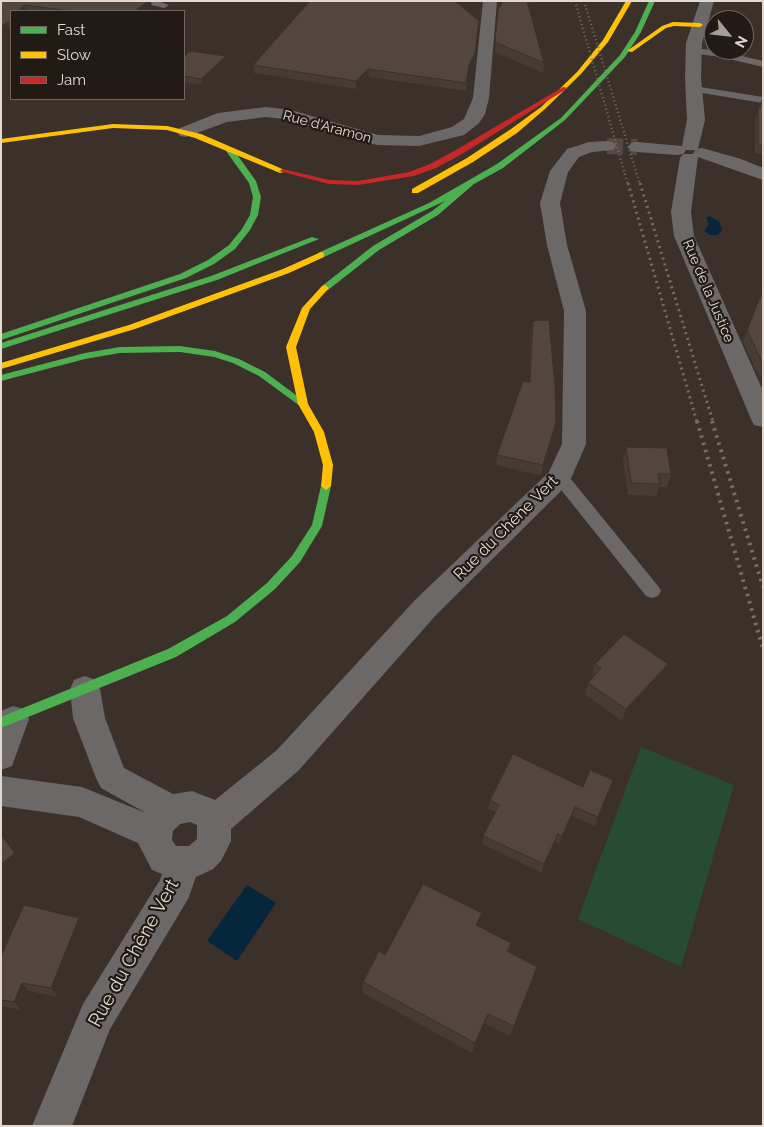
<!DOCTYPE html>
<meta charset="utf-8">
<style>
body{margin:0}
#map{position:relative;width:764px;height:1127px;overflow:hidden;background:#3b312a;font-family:Raleway,sans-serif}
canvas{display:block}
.frame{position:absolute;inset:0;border:2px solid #e3d8d0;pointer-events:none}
.legend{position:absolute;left:10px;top:10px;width:175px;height:90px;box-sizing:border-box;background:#221a14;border:1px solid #6f665f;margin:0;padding:6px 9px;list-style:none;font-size:15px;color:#e3d8d0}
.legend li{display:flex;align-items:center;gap:10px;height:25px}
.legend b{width:25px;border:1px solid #6f665f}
.north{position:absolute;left:704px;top:10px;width:50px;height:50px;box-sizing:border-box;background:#221a14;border:1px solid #6f665f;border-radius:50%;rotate:119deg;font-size:14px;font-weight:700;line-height:20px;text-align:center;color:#e3d8d0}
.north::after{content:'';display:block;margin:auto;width:18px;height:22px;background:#a89e96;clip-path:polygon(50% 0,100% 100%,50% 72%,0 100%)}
</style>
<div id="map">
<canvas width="764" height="1127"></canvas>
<div class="frame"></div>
<ul class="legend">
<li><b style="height:6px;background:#4caf50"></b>Fast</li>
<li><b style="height:6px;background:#ffc107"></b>Slow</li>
<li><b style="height:6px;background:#c62828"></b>Jam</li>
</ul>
<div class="north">N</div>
</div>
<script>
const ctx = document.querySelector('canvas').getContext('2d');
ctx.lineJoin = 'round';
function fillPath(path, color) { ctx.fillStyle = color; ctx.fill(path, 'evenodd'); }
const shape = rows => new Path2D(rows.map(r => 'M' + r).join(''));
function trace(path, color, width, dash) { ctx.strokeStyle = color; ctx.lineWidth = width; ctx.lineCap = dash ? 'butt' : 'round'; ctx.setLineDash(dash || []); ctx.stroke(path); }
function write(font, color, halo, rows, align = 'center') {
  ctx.font = font + ' Raleway,sans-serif'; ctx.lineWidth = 4.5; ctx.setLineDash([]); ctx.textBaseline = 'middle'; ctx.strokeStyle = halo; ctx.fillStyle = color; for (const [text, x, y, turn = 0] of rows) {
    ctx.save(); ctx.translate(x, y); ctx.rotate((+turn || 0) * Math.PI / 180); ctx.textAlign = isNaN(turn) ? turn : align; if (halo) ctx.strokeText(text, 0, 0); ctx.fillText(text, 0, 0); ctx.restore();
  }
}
fillPath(shape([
 [641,747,734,785,681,967,578,919]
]), '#274b34');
fillPath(shape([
 [709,216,719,221,722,230,718,235,710,235,704,231,709,224,706,218],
 [247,885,276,903,237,961,207,941]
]), '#05263d');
trace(shape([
 [607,146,637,147]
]), '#544a43', 16, [16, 8]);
fillPath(shape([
 [134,1,158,1,169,5,164,8,134,1],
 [694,48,721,51,763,61,763,67,721,57,690,53,690,49,694,48],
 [694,86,763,97,763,103,690,91,690,87,694,86],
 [560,471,566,473,658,586,661,591,658,596,652,598,646,596,554,481,552,477,554,473,560,471]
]), '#6d6868');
fillPath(shape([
 [483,1,497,1,489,98,485,114,479,123,464,135,419,146,377,145,284,119,266,117,227,122,186,137,180,136,177,132,180,128,218,113,266,107,291,110,378,135,419,136,452,127,464,119,473,98,483,1],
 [700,1,714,1,702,43,701,77,705,120,698,149,702,148,741,159,763,168,763,180,698,157,691,212,694,236,763,391,763,427,754,425,751,419,674,236,671,212,680,158,683,154,693,154,695,150,686,150,683,154,677,155,637,152,631,151,628,147,631,143,637,142,682,146,687,120,685,77,686,43,700,1],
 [607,141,613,142,616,146,613,150,592,152,579,157,568,172,560,203,567,245,586,311,586,444,569,483,436,615,299,770,231,829,231,841,221,861,213,869,196,877,188,899,110,1029,72,1126,32,1126,83,1004,160,880,162,874,152,870,138,843,79,817,1,806,1,776,82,787,146,813,101,788,96,778,73,718,70,689,74,680,85,676,96,680,100,689,105,718,124,768,173,794,192,791,215,800,277,750,416,599,549,472,562,444,564,311,547,245,540,203,550,171,567,149,589,142,607,141],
 [190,822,197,825,197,839,189,846,176,846,172,840,173,831,180,824,190,822],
 [13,706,24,709,29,719,12,766,1,770,1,711,13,706]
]), '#6d6868');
fillPath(shape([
 [649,1,655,1,641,32,625,57,565,120,503,168,474,184,438,215,379,250,328,290,322,290,322,286,373,246,432,211,445,201,324,257,318,257,318,253,429,203,497,164,561,118,620,55,635,32,649,1],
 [227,149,233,149,256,181,261,197,258,215,250,230,235,249,214,264,186,278,1,340,1,334,180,274,208,260,229,245,242,229,250,215,253,197,249,183,226,151,227,149],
 [312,237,319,239,217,280,1,349,1,343,211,276,312,237],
 [180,346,215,351,239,359,265,372,308,404,306,406,300,406,259,376,233,363,214,357,180,352,120,353,85,359,1,381,1,375,85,353,120,347,180,346],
 [326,482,331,486,322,526,300,562,275,589,235,622,176,657,1,728,1,717,168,649,227,616,267,583,292,556,312,525,321,486,326,482]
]), '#4caf50');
fillPath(shape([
 [626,1,632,1,608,42,581,74,545,109,517,133,473,162,418,193,412,193,412,189,467,158,511,129,541,107,577,72,603,40,626,1],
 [673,22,700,23,703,25,700,27,674,26,666,28,632,52,627,51,662,26,673,22],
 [113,124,167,126,201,134,287,171,280,173,195,138,167,130,113,128,1,143,1,139,113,124],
 [321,252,324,253,324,257,289,273,135,329,1,369,1,363,129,325,283,269,321,252],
 [325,285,329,288,310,309,296,347,308,404,324,432,333,465,331,486,326,490,321,486,323,465,314,432,298,404,286,347,302,308,322,286,325,285]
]), '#ffc107');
fillPath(shape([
 [563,87,568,88,462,154,436,168,414,176,358,185,329,184,279,171,283,169,329,180,358,181,409,172,430,164,456,150,563,87]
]), '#c62828');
trace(shape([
 [575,1,628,185],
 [584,1,640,185]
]), '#746e6c', 2.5, [1, 3]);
trace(shape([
 [628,183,697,422],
 [640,183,713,422]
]), '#746e6c', 3, [2, 4]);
trace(shape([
 [697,421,763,649],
 [712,421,763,587]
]), '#746e6c', 4, [2.5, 5]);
fillPath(shape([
 [1,1,152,7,146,11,11,11,11,30,10,30,1,37],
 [293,1,455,1,475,61,469,73,466,91,369,77,356,89,254,73,253,65,308,3,293,2],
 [498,9,544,63,543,73,495,52],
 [184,57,227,62,202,85,184,82],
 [763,98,763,154,755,153,755,119],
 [763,290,763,370,760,379,743,342],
 [533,321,556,422,554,432,541,476,496,465,497,455,529,382,531,331],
 [626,447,671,474,667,487,659,487,656,496,628,495,623,460],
 [595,664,668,664,664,676,622,721,585,694,588,683,593,677,592,675],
 [613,780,595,826,572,816,559,844,555,842,542,873,482,844,483,836,495,812,488,809,490,800,583,787],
 [79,918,85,927,58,997,29,991,21,1010,1,1006,1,956],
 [479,926,511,943,509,952,533,979,510,1036,485,1024,472,1053,363,993,363,982,385,955]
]), '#473c34');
fillPath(shape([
 [148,1,151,1,152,7,146,11,135,11],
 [24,5,26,11,19,11],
 [479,21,475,61,469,73,466,91,469,65],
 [7,22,10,30,1,37,1,27],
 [226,56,227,62,202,85,201,79],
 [368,69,369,77,356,89,356,81],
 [2,81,5,91,4,117,1,118],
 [556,422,554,432,541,476,543,465],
 [668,664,664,676,622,721,626,709],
 [575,807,572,816,559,844,562,836],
 [558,834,555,842,542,873,544,864],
 [15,853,22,863,1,879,1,864],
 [482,913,480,926,474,937,476,925],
 [79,918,85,927,58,997,51,988],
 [22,983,29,991,21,1010,14,1002],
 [488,1014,485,1024,472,1053,475,1043]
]), '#3a312a');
const building = shape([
 [1,1,148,1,135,11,70,11,24,5,19,11,11,11,11,21,10,22,7,22,1,27,1,1],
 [310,1,455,1,479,21,475,53,469,65,466,83,368,69,356,81,253,65,310,1],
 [503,1,527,1,544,63,495,42,498,9,503,1],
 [190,51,226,56,201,79,184,76,184,57,190,51],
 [763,98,763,145,758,144,758,110,763,98],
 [763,290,763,364,747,330,763,290],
 [549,320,555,386,556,422,543,465,497,455,523,381,530,382,533,321,549,320],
 [626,447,667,448,671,474,658,474,660,484,631,483,626,447],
 [624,634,668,664,626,709,588,683,601,668,595,664,624,634],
 [513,754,583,787,590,770,613,780,598,817,575,807,562,836,558,834,544,864,483,836,499,805,490,800,513,754],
 [1,835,15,853,1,864,1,835],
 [423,884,482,913,476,925,511,943,507,951,537,967,514,1026,488,1014,475,1043,363,982,379,951,385,955,423,884],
 [24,905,79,918,51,988,22,983,14,1002,1,1000,1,956,24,905]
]);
fillPath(building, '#53463c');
trace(building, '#3a312a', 1);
write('14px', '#e3d8d0', '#221a14', [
 ["Rue d'Aramon",327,127,15],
 ["Rue de la Justice",708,291,67]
]);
write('16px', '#e3d8d0', '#221a14', [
 ["Rue du Chêne Vert",506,528,-45]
]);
write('19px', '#e3d8d0', '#221a14', [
 ["Rue du Chêne Vert",134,953,-61]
]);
</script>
